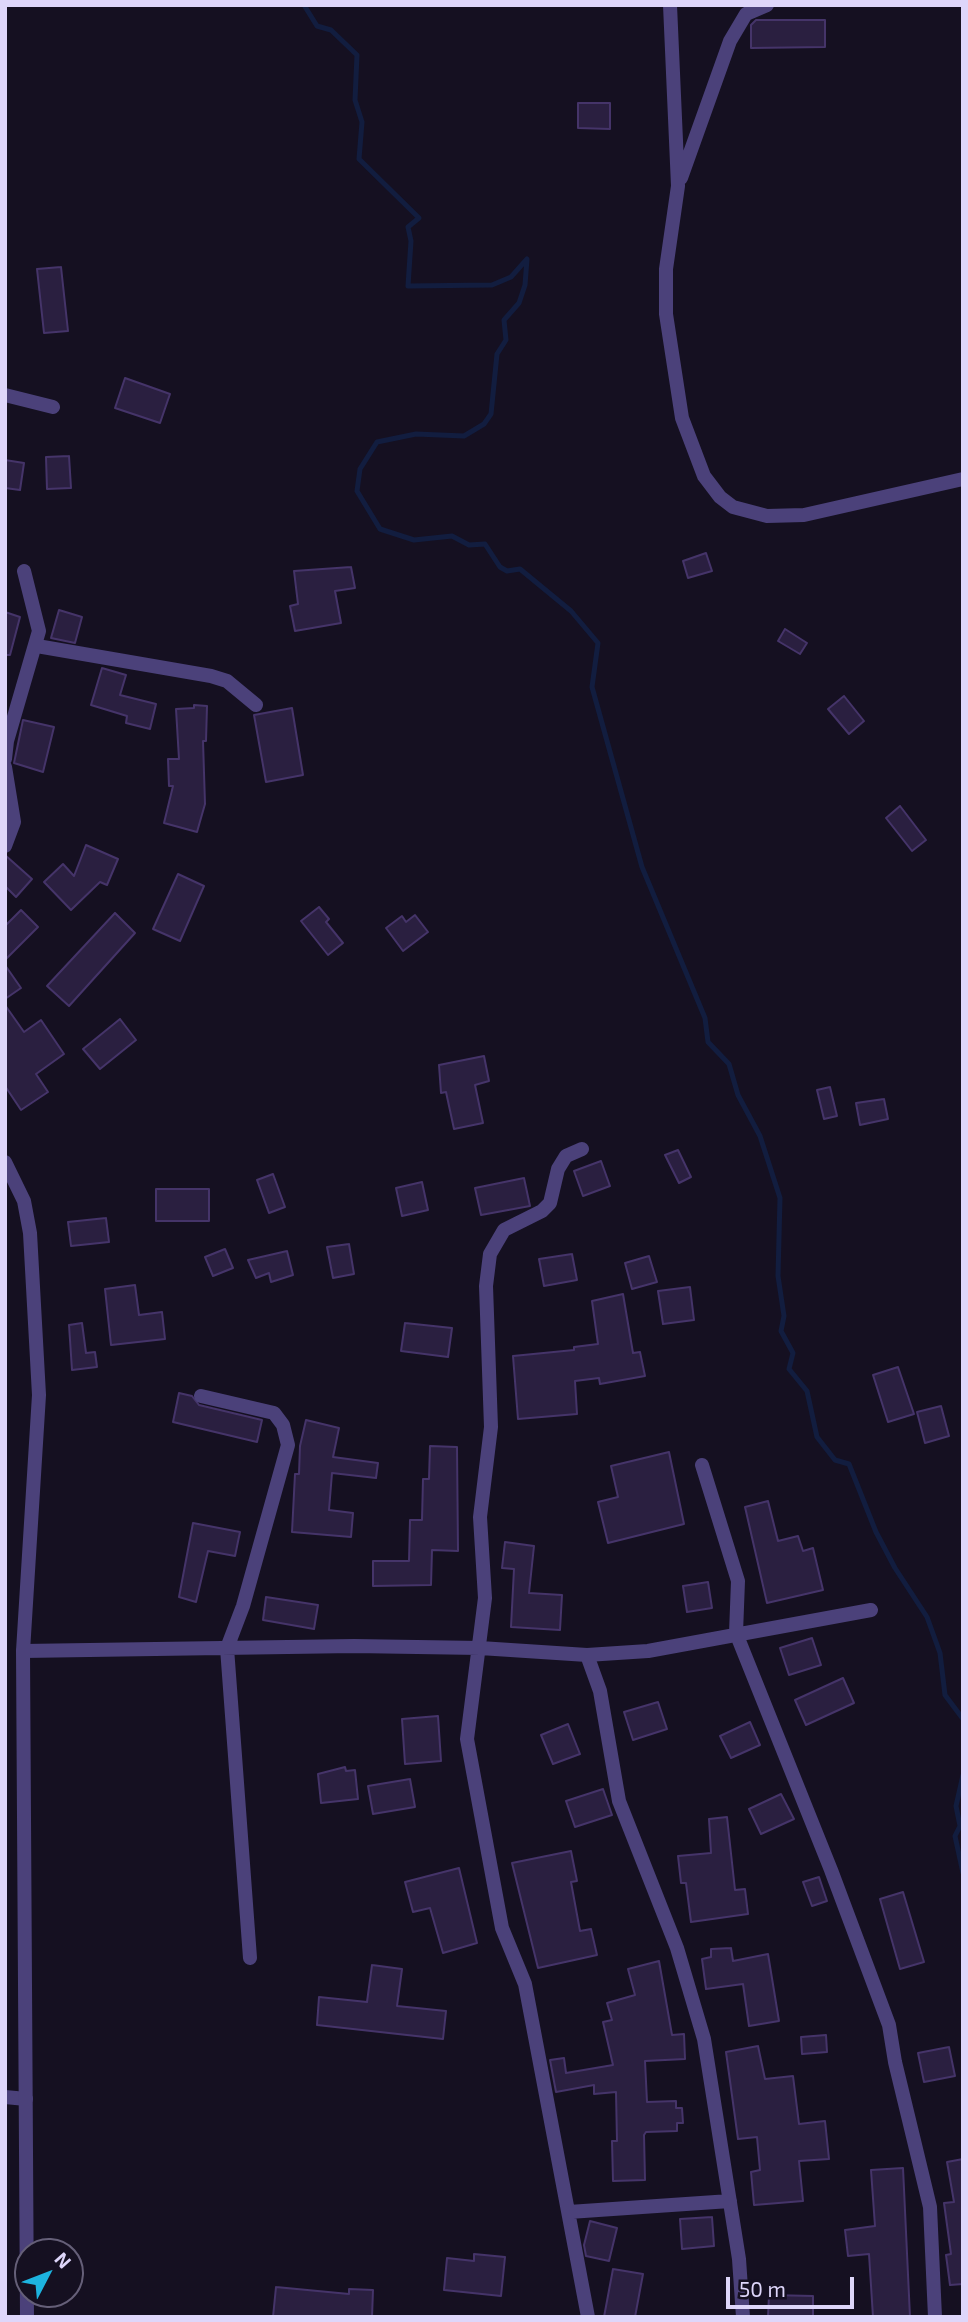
<!DOCTYPE html>
<style>
body{margin:0}
#map{position:relative;width:968px;height:2322px;overflow:hidden;background:#151021;font-family:"Exo 2",sans-serif}
canvas{display:block}
.frame{position:absolute;inset:0;border:7px solid #ded6fa;pointer-events:none}
.north{position:absolute;left:14px;top:2238px;width:70px;height:70px;box-sizing:border-box;background:#151021;border:2px solid #655f78;border-radius:50%;rotate:48deg;font-size:19px;font-weight:700;line-height:28px;text-align:center;color:#ded6fa}
.north::after{content:'';display:block;margin:auto;width:24px;height:32px;background:#1db3df;clip-path:polygon(50% 0,100% 100%,50% 72%,0 100%)}
.scale{position:absolute;left:726px;top:2277px;width:128px;height:32px;box-sizing:border-box;border:4px solid #ded6fa;border-top:0;padding-left:9px;font-size:21px;line-height:24px;white-space:nowrap;color:#ded6fa;-webkit-text-stroke:5px #151021;paint-order:stroke}
</style>
<div id="map">
<canvas width="968" height="2322"></canvas>
<div class="frame"></div>
<div class="north">N</div>
<div class="scale">50 m</div>
</div>
<script>
const ctx = document.querySelector('canvas').getContext('2d');
ctx.lineJoin = 'round';
const shape = rows => new Path2D(rows.map(r => 'M' + r).join(''));
function trace(path, color, width, dash) { ctx.strokeStyle = color; ctx.lineWidth = width; ctx.lineCap = dash ? 'butt' : 'round'; ctx.setLineDash(dash || []); ctx.stroke(path); }
function fillPath(path, color) { ctx.fillStyle = color; ctx.fill(path, 'evenodd'); }
trace(shape([
 [304,5,317,26,331,30,357,55,355,100,362,122,359,159,419,218,408,227,411,241,408,286,492,285,511,277,527,259,525,285,519,303,504,320,506,340,497,354,491,414,484,424,464,436,416,434,377,442,360,469,357,491,380,529,414,540,452,536,469,545,485,544,500,567,507,571,520,569,571,611,598,643,592,687,642,867,705,1018,708,1042,729,1064,738,1095,760,1136,780,1198,778,1276,784,1316,781,1331,793,1353,789,1369,807,1391,817,1437,835,1460,849,1464,876,1532,895,1568,927,1617,940,1653,945,1695,963,1719],
 [963,1775,956,1806,960,1826,955,1836,963,1873]
]), '#121d3f', 5);
const building = shape([
 [756,20,825,20,825,47,751,48,751,25,756,20],
 [578,103,610,103,610,129,578,128,578,103],
 [61,267,68,331,44,333,37,269,61,267],
 [125,378,170,394,160,423,115,408,125,378],
 [69,456,71,488,47,489,46,457,69,456],
 [5,460,24,463,20,490,5,488,5,460],
 [706,553,712,571,688,578,683,561,706,553],
 [351,567,355,588,335,591,341,623,295,631,290,606,298,604,294,571,351,567],
 [59,610,82,617,75,643,51,638,59,610],
 [5,612,20,617,10,655,5,655,5,612],
 [785,629,807,643,800,654,778,641,785,629],
 [102,668,126,675,120,695,156,704,150,729,126,723,127,716,91,705,102,668],
 [844,696,864,721,849,734,828,709,844,696],
 [194,705,207,706,206,741,203,741,205,804,197,832,164,823,173,786,169,786,168,759,179,759,176,709,194,708,194,705],
 [292,708,303,775,266,782,254,715,292,708],
 [23,720,54,727,43,772,14,763,23,720],
 [900,806,926,840,912,851,886,818,900,806],
 [86,845,118,859,107,885,100,882,71,910,44,882,63,864,74,876,86,845],
 [5,855,32,879,16,897,5,886,5,855],
 [178,874,204,886,180,941,153,929,178,874],
 [319,907,329,919,326,922,343,943,328,955,301,921,319,907],
 [21,910,38,927,5,960,5,926,21,910],
 [115,913,135,933,69,1006,47,986,115,913],
 [415,915,428,932,403,951,386,928,402,916,406,922,415,915],
 [5,965,21,988,5,999,5,965],
 [5,1005,24,1032,41,1020,64,1054,36,1074,48,1092,21,1110,5,1086,5,1005],
 [120,1019,136,1040,100,1069,83,1049,120,1019],
 [484,1056,489,1081,475,1085,483,1123,454,1129,446,1092,441,1093,439,1065,484,1056],
 [830,1087,837,1116,824,1119,817,1090,830,1087],
 [884,1099,888,1119,860,1125,856,1103,884,1099],
 [678,1150,691,1177,679,1183,665,1155,678,1150],
 [601,1161,610,1186,583,1196,574,1171,601,1161],
 [273,1174,285,1207,269,1213,257,1180,273,1174],
 [524,1178,530,1206,481,1215,475,1188,524,1178],
 [422,1182,428,1210,402,1216,396,1188,422,1182],
 [156,1189,209,1189,209,1221,156,1221,156,1189],
 [106,1218,109,1242,71,1246,68,1222,106,1218],
 [349,1244,354,1274,333,1278,327,1247,349,1244],
 [225,1249,233,1268,213,1276,205,1257,225,1249],
 [287,1251,293,1275,271,1282,269,1273,256,1278,248,1260,287,1251],
 [572,1254,577,1280,544,1286,539,1259,572,1254],
 [649,1256,657,1282,632,1289,625,1263,649,1256],
 [135,1285,139,1315,162,1312,165,1339,111,1345,105,1289,135,1285],
 [690,1287,694,1320,663,1324,658,1291,690,1287],
 [623,1294,633,1353,640,1352,645,1376,600,1384,599,1378,575,1381,577,1414,518,1419,513,1356,574,1350,574,1347,598,1344,592,1301,623,1294],
 [82,1323,86,1353,95,1352,97,1367,72,1370,69,1325,82,1323],
 [405,1323,452,1328,448,1357,401,1351,405,1323],
 [898,1367,914,1414,888,1422,873,1375,898,1367],
 [179,1393,192,1396,199,1405,262,1420,257,1442,173,1422,179,1393],
 [941,1406,949,1436,925,1443,917,1412,941,1406],
 [306,1420,339,1428,333,1457,378,1463,376,1478,332,1473,329,1510,353,1513,351,1537,292,1532,295,1474,299,1474,300,1446,306,1420],
 [430,1446,457,1447,458,1551,432,1550,431,1585,373,1586,373,1561,409,1561,410,1520,422,1520,423,1479,429,1479,430,1446],
 [669,1452,684,1524,608,1543,598,1502,618,1497,611,1466,669,1452],
 [768,1501,778,1541,798,1536,803,1551,813,1548,823,1590,767,1603,745,1507,768,1501],
 [193,1523,240,1532,235,1556,208,1551,196,1602,179,1597,193,1523],
 [505,1542,534,1546,529,1593,562,1595,560,1630,511,1627,514,1569,502,1568,505,1542],
 [708,1582,712,1608,687,1612,683,1586,708,1582],
 [266,1597,318,1605,314,1629,263,1620,266,1597],
 [812,1638,821,1665,789,1675,780,1648,812,1638],
 [843,1678,854,1703,806,1725,795,1700,843,1678],
 [658,1702,667,1729,633,1740,624,1712,658,1702],
 [438,1716,441,1761,405,1764,402,1719,438,1716],
 [750,1722,760,1745,731,1758,720,1736,750,1722],
 [568,1724,580,1754,553,1764,541,1735,568,1724],
 [345,1767,346,1771,355,1770,358,1799,321,1803,318,1774,345,1767],
 [410,1779,415,1807,373,1814,368,1786,410,1779],
 [603,1789,612,1815,575,1827,566,1801,603,1789],
 [781,1794,794,1819,761,1834,749,1809,781,1794],
 [727,1817,735,1890,745,1889,748,1914,691,1922,686,1883,681,1883,678,1856,711,1853,709,1819,727,1817],
 [571,1851,577,1881,571,1882,580,1931,591,1929,597,1955,538,1968,512,1863,571,1851],
 [459,1868,477,1943,443,1953,430,1908,413,1912,405,1882,459,1868],
 [819,1877,827,1901,812,1906,803,1882,819,1877],
 [903,1892,924,1962,900,1969,880,1899,903,1892],
 [731,1948,733,1961,768,1954,779,2021,749,2026,743,1984,706,1989,702,1959,711,1957,711,1949,731,1948],
 [659,1961,672,2035,684,2034,685,2059,645,2061,647,2102,676,2101,676,2108,682,2108,683,2123,677,2123,677,2131,646,2132,644,2135,645,2180,613,2181,612,2141,617,2141,616,2092,594,2094,594,2085,556,2092,550,2060,564,2058,566,2073,613,2065,603,2022,612,2020,607,2003,635,1995,628,1969,659,1961],
 [372,1965,402,1969,397,2006,446,2011,443,2039,317,2025,319,1997,367,2002,372,1965],
 [826,2035,827,2052,802,2054,801,2037,826,2035],
 [758,2046,765,2079,793,2076,799,2124,825,2121,829,2159,799,2161,803,2201,754,2205,751,2172,760,2170,757,2137,738,2139,726,2052,758,2046],
 [949,2047,955,2076,924,2082,918,2053,949,2047],
 [963,2159,963,2284,950,2285,946,2255,951,2254,944,2203,954,2202,947,2162,963,2159],
 [903,2168,910,2317,873,2317,869,2254,848,2256,845,2230,875,2226,871,2170,903,2168],
 [712,2217,714,2246,682,2249,680,2219,712,2217],
 [590,2221,617,2228,609,2261,586,2256,584,2245,590,2221],
 [474,2254,505,2257,501,2296,444,2290,447,2258,474,2261,474,2254],
 [613,2269,643,2274,635,2317,604,2317,613,2269],
 [276,2287,349,2294,349,2289,373,2290,372,2317,273,2317,276,2287],
 [769,2295,813,2296,813,2317,768,2317,769,2295]
]);
fillPath(building, '#2a1f40');
trace(building, '#453469', 2);
trace(shape([
 [670,5,678,186,666,269,666,314,682,418,704,476,720,497,733,507,767,516,804,515,963,479],
 [681,178,730,41,746,14,767,5],
 [5,395,53,407],
 [37,646,211,676,227,681,256,705],
 [5,759,7,741,39,631,24,571],
 [5,767,14,822,5,846],
 [582,1149,566,1156,558,1169,550,1203,542,1211,504,1230,490,1254,486,1286,491,1427,480,1517,485,1598,467,1739,502,1928,525,1984,588,2317],
 [201,1396,274,1413,283,1425,288,1445,243,1606,227,1648,250,1958],
 [702,1465,738,1581,736,1633,831,1870,889,2025,895,2062,930,2207,935,2317],
 [23,1651,354,1646,480,1648,587,1655,648,1651,871,1610],
 [587,1655,600,1691,619,1801,677,1948,704,2039,739,2259,743,2317],
 [5,2097,26,2099],
 [569,2212,730,2201]
]), '#4b417a', 14);
trace(shape([
 [5,1162,24,1201,30,1233,39,1395,23,1651,27,2317]
]), '#4b417a', 14);
</script>
